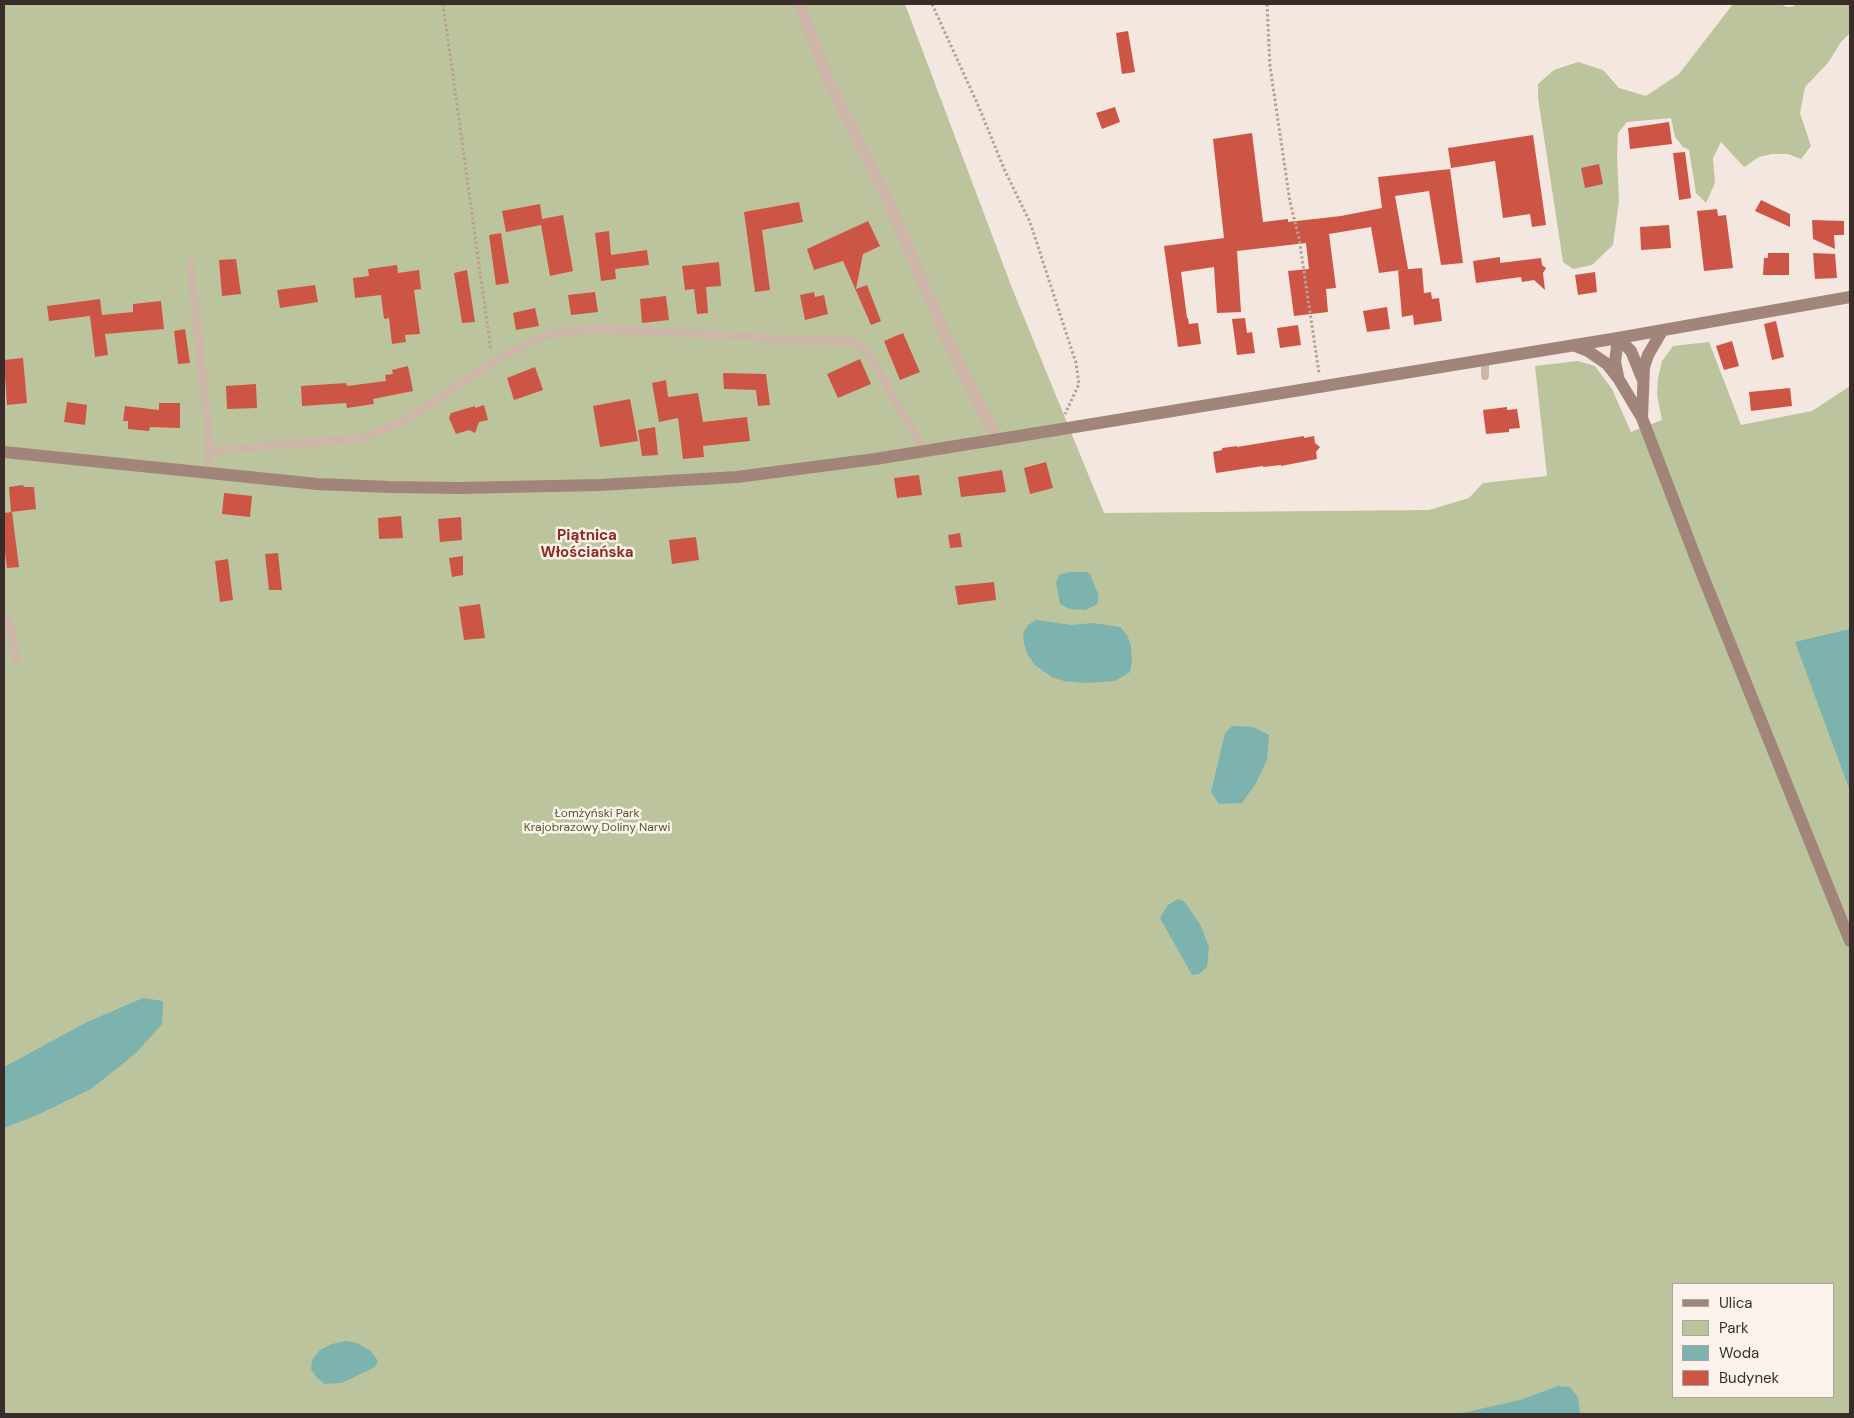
<!DOCTYPE html>
<meta charset="utf-8">
<style>
body{margin:0}
#map{position:relative;width:1854px;height:1418px;overflow:hidden;background:#f4e7df;font-family:"DM Sans",sans-serif}
canvas{display:block}
.frame{position:absolute;inset:0;border:5px solid #3a2d29;pointer-events:none}
.legend{position:absolute;left:1672px;top:1283px;width:162px;height:115px;box-sizing:border-box;background:#fbf2ec;border:1px solid #aea39e;margin:0;padding:6px 9px;list-style:none;font-size:15px;color:#3a2d29}
.legend li{display:flex;align-items:center;gap:10px;height:25px}
.legend b{width:25px;border:1px solid #aea39e}
</style>
<div id="map">
<canvas width="1854" height="1418"></canvas>
<div class="frame"></div>
<ul class="legend">
<li><b style="height:6px;background:#a1847a"></b>Ulica</li>
<li><b style="height:14px;background:#bcc49d"></b>Park</li>
<li><b style="height:14px;background:#7cb3ae"></b>Woda</li>
<li><b style="height:14px;background:#cc5545"></b>Budynek</li>
</ul>
</div>
<script>
const ctx = document.querySelector('canvas').getContext('2d');
ctx.lineJoin = 'round';
function fillPath(path, color) { ctx.fillStyle = color; ctx.fill(path, 'evenodd'); }
const shape = rows => new Path2D(rows.map(r => 'M' + r).join(''));
function trace(path, color, width, dash) { ctx.strokeStyle = color; ctx.lineWidth = width; ctx.lineCap = dash ? 'butt' : 'round'; ctx.setLineDash(dash || []); ctx.stroke(path); }
function write(font, color, halo, rows, align = 'center') {
  ctx.font = font + ' "DM Sans",sans-serif'; ctx.lineWidth = 5; ctx.setLineDash([]); ctx.textBaseline = 'middle'; ctx.strokeStyle = halo; ctx.fillStyle = color; for (const [text, x, y, turn = 0] of rows) {
    ctx.save(); ctx.translate(x, y); ctx.rotate((+turn || 0) * Math.PI / 180); ctx.textAlign = isNaN(turn) ? turn : align; if (halo) ctx.strokeText(text, 0, 0); ctx.fillText(text, 0, 0); ctx.restore();
  }
}
fillPath(shape([
 [4,4,905,4,1012,288,1104,513,1429,510,1469,498,1483,483,1547,476,1535,366,1578,361,1595,366,1612,389,1631,432,1662,420,1657,395,1658,378,1662,361,1673,346,1709,342,1741,425,1812,411,1850,386,1850,1414,4,1414],
 [1673,1284,1833,1284,1833,1397,1673,1397],
 [1733,4,1782,4,1786,7,1792,7,1796,4,1850,4,1850,33,1841,42,1828,63,1805,87,1800,113,1811,146,1801,159,1788,154,1772,154,1759,157,1744,167,1721,142,1713,158,1715,183,1706,203,1696,193,1689,150,1683,147,1675,137,1671,118,1627,122,1618,133,1617,156,1619,201,1613,245,1592,265,1573,269,1563,262,1538,98,1538,84,1554,70,1578,62,1603,70,1619,88,1646,96,1679,74]
]), '#bcc49d');
fillPath(shape([
 [1069,572,1087,572,1090,574,1098,594,1098,603,1094,606,1085,610,1070,609,1060,604,1056,583,1059,575],
 [1036,620,1072,625,1093,623,1120,627,1127,635,1131,645,1132,660,1130,672,1115,681,1085,683,1064,681,1052,677,1035,665,1028,655,1024,644,1023,633,1028,625],
 [1850,629,1850,791,1795,642],
 [1232,726,1253,727,1269,735,1267,760,1256,783,1242,803,1219,804,1211,792,1225,733],
 [1178,899,1185,902,1201,926,1209,947,1207,967,1199,974,1192,975,1160,918,1168,905],
 [143,998,163,1001,162,1024,135,1054,91,1089,37,1115,4,1128,4,1067,87,1022],
 [346,1341,357,1343,371,1351,378,1361,375,1367,342,1383,325,1384,317,1378,311,1369,312,1360,320,1350,332,1344],
 [1558,1386,1570,1387,1578,1398,1580,1413,1578,1414,1353,1414,1362,1413,1462,1413,1520,1400]
]), '#7cb3ae');
fillPath(shape([
 [1128,31,1135,72,1122,74,1116,33],
 [1115,107,1120,122,1102,129,1096,113],
 [1669,122,1672,144,1630,149,1628,128],
 [1252,133,1263,222,1288,219,1288,222,1341,216,1382,208,1378,177,1450,169,1463,263,1441,265,1429,191,1395,196,1408,269,1379,273,1371,227,1329,234,1336,288,1326,289,1328,312,1294,316,1288,271,1309,269,1306,243,1237,251,1241,312,1217,313,1214,267,1181,272,1187,318,1188,318,1189,324,1198,323,1201,344,1178,347,1164,246,1224,238,1213,139],
 [1533,135,1546,225,1532,227,1530,214,1503,218,1495,161,1451,168,1448,148],
 [1685,152,1691,198,1679,200,1673,153],
 [1599,164,1603,184,1585,188,1581,168],
 [1761,200,1790,214,1790,227,1755,211],
 [799,202,803,222,762,230,770,290,755,292,744,212],
 [540,204,542,219,563,215,573,271,550,276,541,225,506,232,502,211],
 [1717,209,1718,216,1726,215,1733,268,1704,271,1697,211],
 [1812,220,1844,221,1844,235,1834,235,1835,249,1813,239],
 [868,221,880,246,863,254,856,289,867,285,881,321,871,325,843,261,814,270,807,249],
 [1669,225,1671,248,1641,250,1640,227],
 [609,231,611,255,647,250,649,265,615,269,616,279,601,281,595,233],
 [501,233,509,283,496,285,489,235],
 [1768,253,1789,253,1789,275,1763,275,1764,258,1768,258],
 [1813,253,1835,254,1837,278,1815,279],
 [1500,257,1500,263,1541,258,1542,265,1546,268,1543,273,1545,290,1534,280,1522,282,1521,277,1476,283,1473,261],
 [236,259,241,294,222,296,219,260],
 [719,262,721,286,706,287,708,313,697,314,694,289,685,290,682,266],
 [397,265,398,273,419,270,421,289,414,290,420,334,405,335,406,342,392,344,389,318,384,319,381,295,355,298,353,278,369,276,368,269],
 [1422,268,1424,293,1431,292,1432,299,1439,298,1442,321,1414,325,1413,315,1402,317,1398,270],
 [467,270,475,322,462,323,454,273],
 [1595,272,1597,292,1578,295,1575,275],
 [315,285,318,302,280,308,277,290],
 [595,292,598,312,571,315,568,295],
 [814,292,815,297,824,295,828,314,805,320,800,295],
 [666,296,669,320,642,323,640,299],
 [100,299,102,315,133,312,133,304,161,301,164,329,105,334,108,355,95,357,90,316,49,321,47,306],
 [1387,307,1390,329,1367,332,1363,311],
 [535,308,539,326,516,330,513,313],
 [1245,318,1247,333,1252,332,1255,353,1237,355,1232,319],
 [1776,321,1784,357,1772,360,1764,324],
 [1298,325,1301,345,1280,348,1277,328],
 [185,329,190,363,178,364,174,331],
 [903,333,920,372,900,380,884,341],
 [1732,341,1739,366,1724,370,1716,346],
 [23,358,27,403,7,405,4,360],
 [860,359,871,384,838,398,827,374],
 [408,366,413,391,373,399,374,404,347,408,346,403,302,406,301,386,346,383,347,386,386,381,385,375,393,374,392,370],
 [535,367,543,390,514,400,507,378],
 [723,373,766,374,770,405,758,406,756,390,724,389],
 [666,380,668,397,698,393,703,422,747,417,750,441,703,446,704,457,683,459,678,418,659,422,652,383],
 [256,384,257,408,227,409,226,386],
 [1790,388,1792,406,1751,411,1749,392],
 [630,399,638,441,600,447,593,406],
 [67,402,87,405,85,425,64,422],
 [159,403,180,403,180,428,150,427,149,431,128,429,128,421,123,421,125,406,159,410],
 [484,405,488,420,479,422,475,433,469,430,456,434,449,418,451,413,475,406,475,408],
 [1507,407,1507,410,1517,409,1520,428,1509,429,1509,432,1486,434,1483,410],
 [655,427,658,455,642,456,638,430],
 [1304,436,1304,438,1314,436,1315,443,1320,447,1316,452,1317,459,1281,466,1281,465,1263,467,1263,466,1216,473,1213,452,1222,450,1222,448,1237,446,1237,447],
 [1046,462,1053,488,1030,494,1024,468],
 [1002,470,1006,492,961,497,958,477],
 [919,475,922,495,897,498,894,478],
 [23,485,24,487,34,487,36,509,11,512,9,487],
 [224,493,252,496,250,517,222,514],
 [12,512,19,567,7,568,4,544,4,513],
 [401,516,403,538,379,539,378,518],
 [461,517,462,540,440,542,438,519],
 [960,533,962,547,950,548,948,535],
 [696,537,699,560,672,564,669,540],
 [278,553,282,590,269,590,265,554],
 [463,556,463,575,452,577,449,558],
 [228,559,233,600,220,602,215,561],
 [994,582,996,600,958,605,955,586],
 [480,604,485,638,464,640,459,607]
]), '#cc5545');
trace(shape([
 [443,4,491,351],
 [932,4,978,105,1005,171,1030,222,1076,363,1079,384,1065,414],
 [1267,4,1270,66,1290,202,1299,238,1319,373]
]), '#b99f93', 3, [2.5, 2.5]);
trace(shape([
 [190,263,209,437,209,473],
 [1485,360,1485,376],
 [209,451,363,438,406,420,493,362,527,344,545,336,561,332,596,329,744,336,786,340,855,341,869,354,924,451],
 [4,616,9,623,16,659]
]), '#cdb5a9', 8);
trace(shape([
 [799,4,830,83,893,212,950,346,997,440]
]), '#cdb5a9', 12);
trace(shape([
 [1618,338,1631,351,1642,378],
 [1618,338,1615,362,1618,376],
 [1575,346,1588,351,1607,364,1618,378,1642,418,1698,564,1850,941],
 [1642,418,1644,367,1648,355,1662,331],
 [4,452,317,484,390,487,459,488,599,485,737,477,875,459,1056,430,1618,338,1850,297]
]), '#a1847a', 12);
write('12px', '#4f5a2c', '#fbf2ec', [
 ["Łomżyński Park",597,814],
 ["Krajobrazowy Doliny Narwi",597,828]
]);
write('bold 15px', '#8e2b1e', '#fbf2ec', [
 ["Piątnica",587,536],
 ["Włościańska",587,553]
]);
</script>
